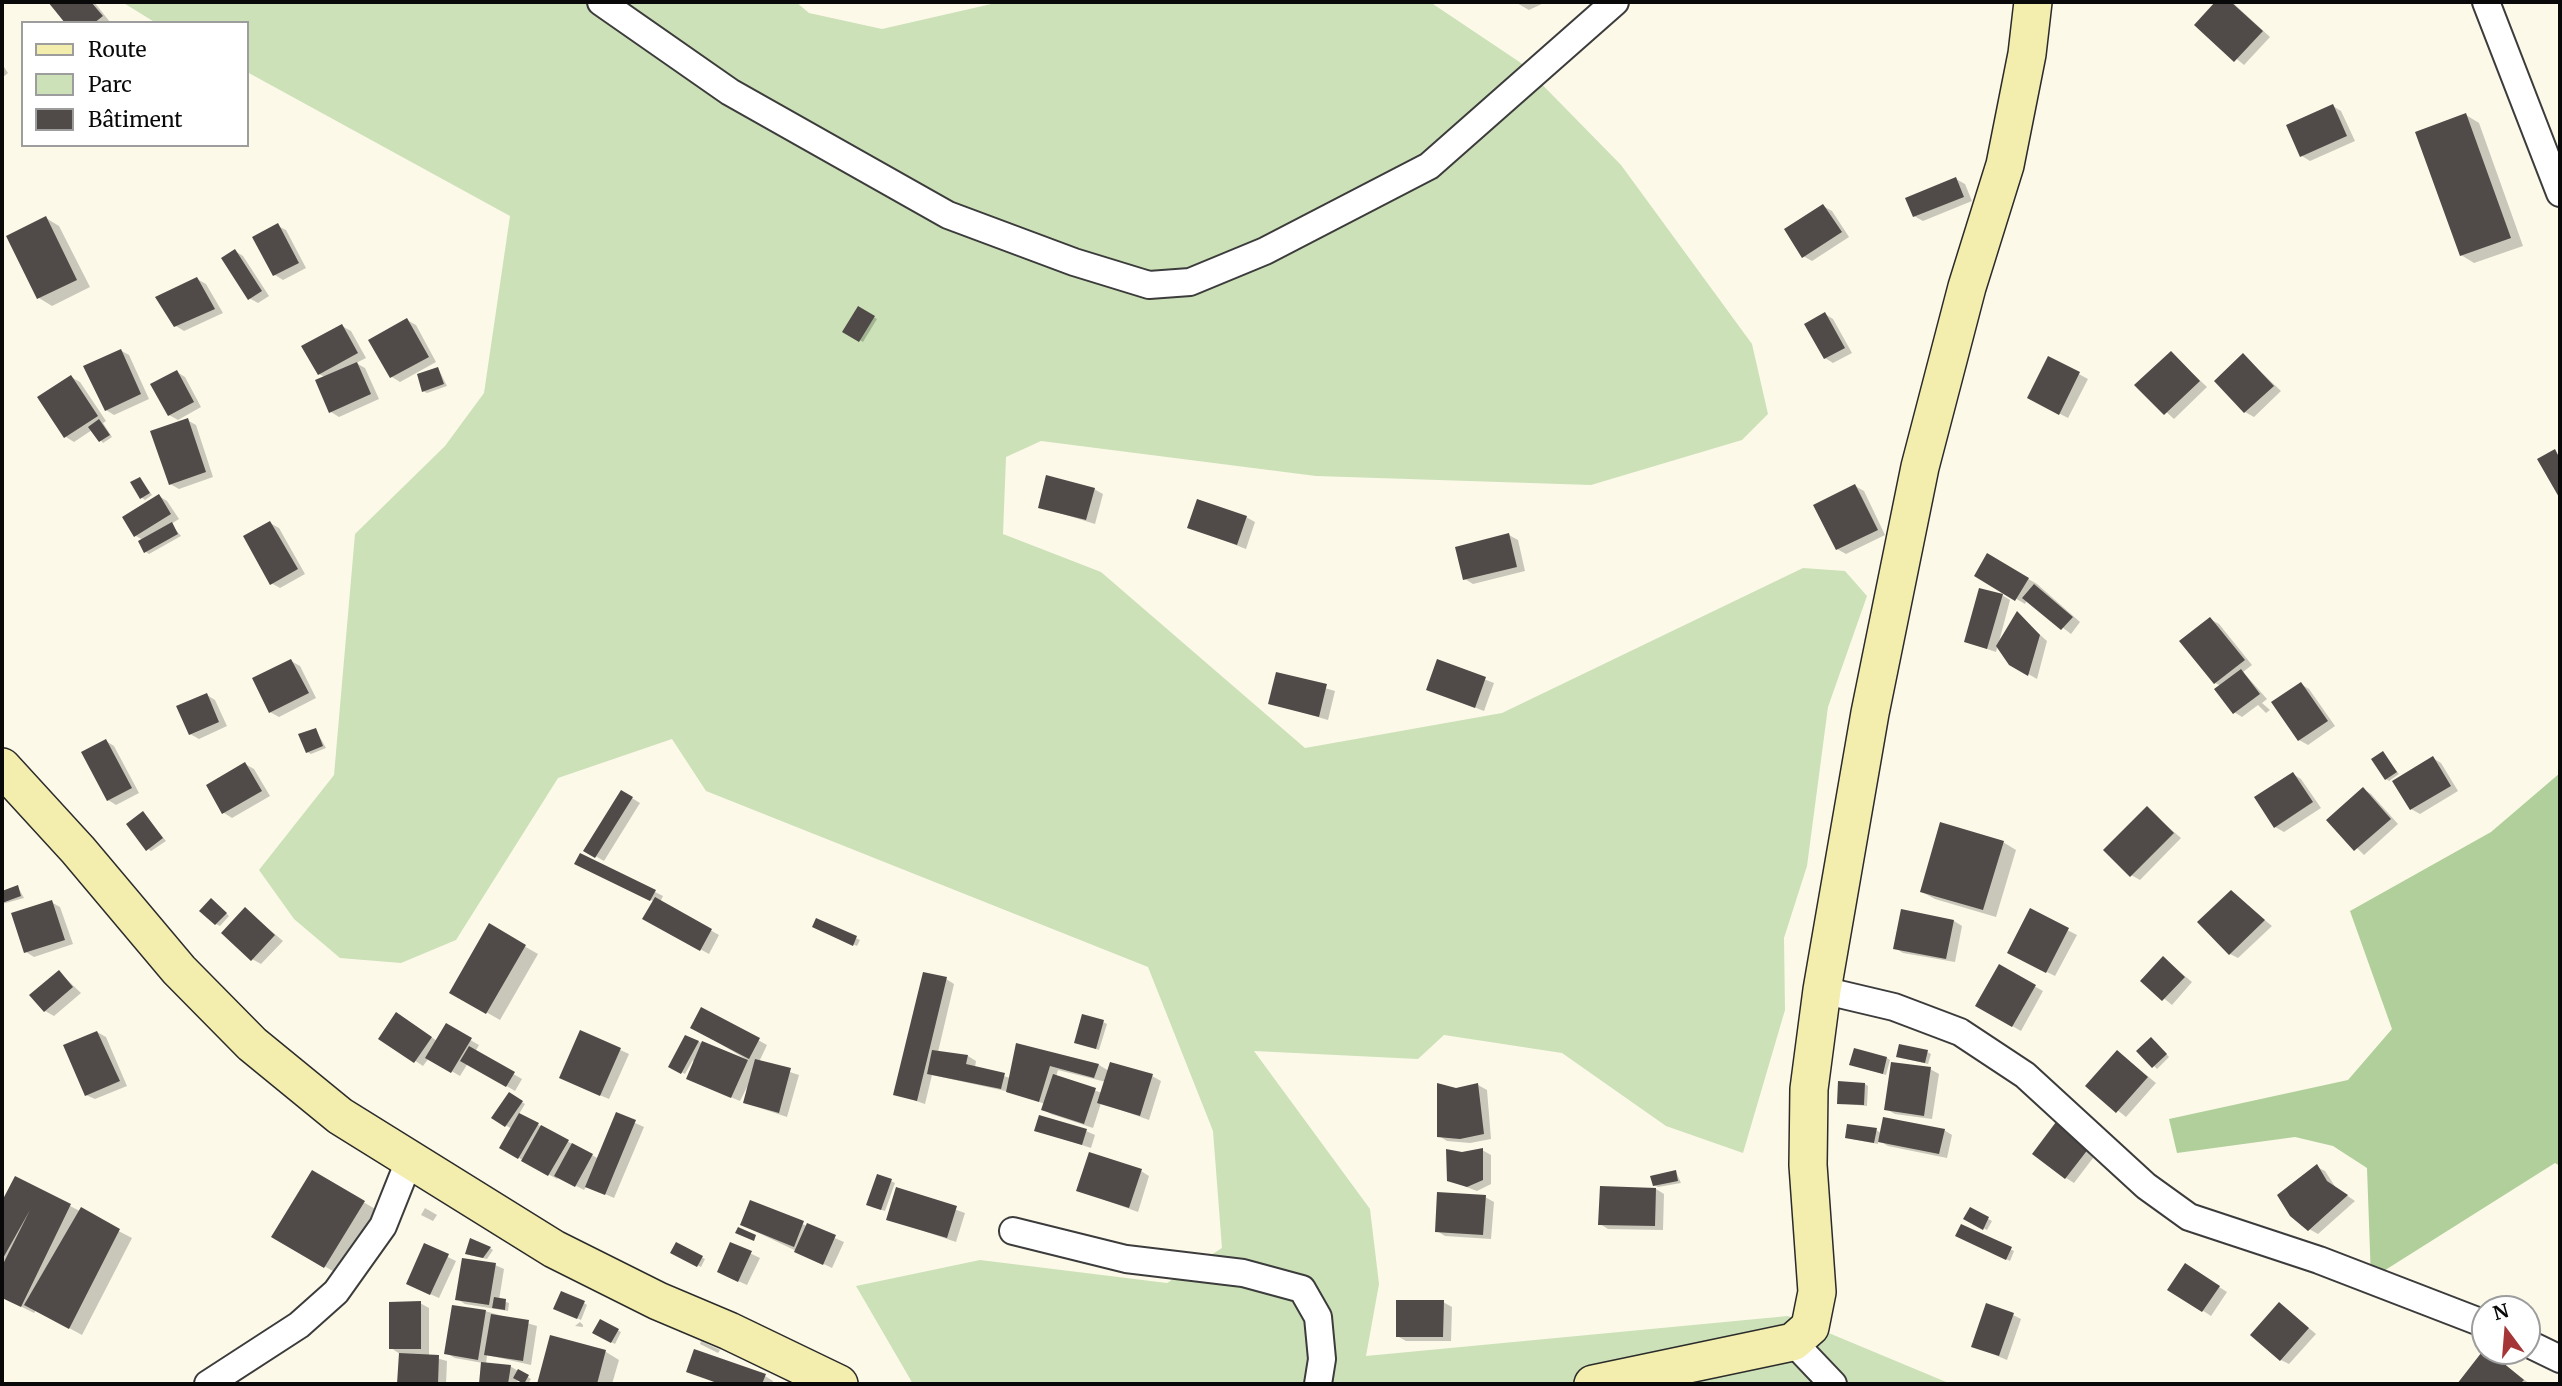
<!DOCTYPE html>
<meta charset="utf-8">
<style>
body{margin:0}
#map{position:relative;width:2562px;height:1386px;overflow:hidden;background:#fcf9e9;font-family:Merriweather,serif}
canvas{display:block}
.frame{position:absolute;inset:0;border:4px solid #090909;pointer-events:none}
.legend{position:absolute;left:21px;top:21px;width:228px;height:126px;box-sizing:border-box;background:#fff;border:2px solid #9d9d9d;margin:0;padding:9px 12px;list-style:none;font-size:21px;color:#090909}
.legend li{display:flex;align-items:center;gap:14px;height:35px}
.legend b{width:35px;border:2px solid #9d9d9d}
.north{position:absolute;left:2471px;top:1295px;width:70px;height:70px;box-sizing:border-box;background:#fff;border:2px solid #9d9d9d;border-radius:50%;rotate:344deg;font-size:19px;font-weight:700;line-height:28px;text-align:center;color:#090909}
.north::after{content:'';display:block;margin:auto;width:24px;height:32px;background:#a53637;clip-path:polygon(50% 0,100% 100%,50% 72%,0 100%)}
</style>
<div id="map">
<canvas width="2562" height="1386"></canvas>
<div class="frame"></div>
<ul class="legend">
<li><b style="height:9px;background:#f3eead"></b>Route</li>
<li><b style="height:19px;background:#cce1b8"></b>Parc</li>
<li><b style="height:19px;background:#504b48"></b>Bâtiment</li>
</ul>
<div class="north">N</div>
</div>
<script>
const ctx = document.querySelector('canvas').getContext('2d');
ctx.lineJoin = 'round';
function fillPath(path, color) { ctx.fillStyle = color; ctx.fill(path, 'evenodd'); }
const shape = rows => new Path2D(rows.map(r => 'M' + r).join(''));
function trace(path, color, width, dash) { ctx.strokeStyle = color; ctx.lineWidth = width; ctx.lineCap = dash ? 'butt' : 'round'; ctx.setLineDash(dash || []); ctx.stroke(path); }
fillPath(shape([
 [122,2,796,2,809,13,882,29,1000,2,1430,2,1521,63,1621,165,1752,344,1768,414,1742,440,1591,485,1316,476,1041,441,1006,457,1003,534,1101,572,1305,748,1502,713,1803,568,1845,571,1867,596,1828,707,1807,866,1784,938,1785,1010,1743,1153,1666,1126,1562,1053,1444,1035,1418,1059,1254,1051,1370,1209,1379,1284,1366,1356,1788,1316,1951,1384,913,1384,856,1286,980,1260,1167,1283,1222,1248,1213,1131,1148,967,706,791,672,739,558,778,456,940,401,963,340,958,294,919,259,870,334,775,355,534,445,446,484,393,510,216,247,72,247,23,156,23]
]), '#cce1b8');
fillPath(shape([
 [2560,773,2560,1166,2555,1163,2371,1279,2367,1168,2333,1146,2295,1137,2177,1153,2169,1119,2348,1080,2392,1029,2350,911,2491,832]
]), '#b0cf9a');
fillPath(shape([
 [51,2,94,2,110,22,67,23],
 [1515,2,1546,2,1529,10],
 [2218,2,2232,2,2270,37,2244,65,2196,25],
 [2,64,8,73,2,78],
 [2333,106,2341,111,2355,141,2310,161,2302,156],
 [2466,115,2479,123,2523,246,2474,263,2461,255],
 [1956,179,1965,184,1972,201,1923,221,1914,216],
 [1823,206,1832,211,1849,237,1812,261,1803,256],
 [46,218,59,226,90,287,52,306,39,298],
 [278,226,286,230,306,268,283,280,275,275],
 [235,251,243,256,269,296,258,303,249,298],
 [197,279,206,284,223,313,184,331,176,326],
 [858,308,877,319,863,342,844,331],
 [1825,314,1833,319,1852,353,1833,363,1825,358],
 [407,320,416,325,436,362,400,382,392,377,370,341],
 [342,326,351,331,366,358,356,363,365,368,379,399,339,417,331,412,325,377,319,374],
 [120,350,129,355,149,399,114,415,106,410],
 [2171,353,2207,387,2174,419,2137,385],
 [2244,356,2281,391,2254,417,2245,412],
 [2049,358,2088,379,2068,418,2037,402],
 [438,368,447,386,427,393,423,391],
 [177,372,185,377,201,407,178,420,169,415],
 [71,377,80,382,106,421,103,423,112,437,103,443,92,430,74,442,66,437],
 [187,420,196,425,213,477,179,489,170,484],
 [140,479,152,495,145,500,141,497],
 [1855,486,1864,491,1885,535,1846,554,1837,549],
 [1094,489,1103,494,1095,524,1040,507],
 [159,496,167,501,179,519,171,524,181,536,149,554,146,552,143,540,136,536],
 [1246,517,1255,522,1246,549,1189,527],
 [270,523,279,528,305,574,280,588,271,583],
 [1509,535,1518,540,1525,571,1473,584,1465,579],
 [1988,556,2037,584,2080,622,2071,634,2027,600,2025,604,1976,575],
 [2002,595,2010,600,1999,642,2017,614,2047,641,2037,679,2011,664,1998,645,1996,652,1966,642],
 [2210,619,2219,624,2252,665,2243,672,2267,699,2262,703,2270,710,2266,713,2258,705,2242,717,2234,712,2221,686,2215,683],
 [291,661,300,666,316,698,279,717,270,712],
 [1439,662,1494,683,1484,711,1428,689],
 [1277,674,1335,691,1328,720,1270,703],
 [2301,684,2309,689,2335,726,2308,745,2299,740],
 [207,695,215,700,227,726,199,739,190,734],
 [316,730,326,748,311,754,307,752],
 [106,741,114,746,139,793,116,805,108,800],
 [2383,754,2399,774,2389,781,2386,779],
 [2433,758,2441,763,2458,791,2420,814,2411,809],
 [245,764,254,769,270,796,232,818,224,813],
 [2293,774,2301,779,2321,808,2284,832,2275,827],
 [2363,789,2371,794,2398,824,2364,855,2329,820],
 [622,792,640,803,604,861,585,850],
 [2147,809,2181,838,2140,880,2131,875],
 [143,813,166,841,151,851,148,849],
 [2003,842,2016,850,1996,917,1935,899,1922,892],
 [585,868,655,892,663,896,660,902,719,935,709,954,653,923,655,902],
 [18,887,24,898,2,904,2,892],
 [2232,893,2272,926,2238,958,2230,954],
 [51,902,60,907,73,944,34,957,26,952],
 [215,903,229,916,220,926,216,924],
 [245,909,283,941,261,964,252,959],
 [2030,911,2077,935,2055,976,2017,957],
 [817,920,860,940,857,946,818,928],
 [1954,921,1962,926,1955,962,1903,953,1895,948],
 [489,926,538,954,500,1020,451,992],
 [2164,959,2192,982,2172,1005,2143,981],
 [2000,967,2043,991,2021,1031,1977,1006],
 [59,972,81,993,54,1016,45,1011],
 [946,979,954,984,938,1052,968,1056,976,1061,975,1067,1010,1078,1017,1045,1099,1065,1109,1071,1152,1076,1161,1081,1149,1120,1101,1103,1093,1128,1051,1114,1043,1109,1045,1104,1010,1092,932,1075,925,1104,895,1094],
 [1058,1070,1106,1082,1102,1093,1056,1077],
 [702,1009,767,1045,759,1062,799,1075,787,1117,745,1103,747,1087,740,1101,697,1083,693,1060,685,1074,670,1066,686,1037,749,1061,692,1027],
 [405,1019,437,1041,446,1026,479,1045,475,1052,522,1079,515,1091,468,1063,460,1076,429,1058,423,1066,381,1038],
 [1103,1022,1107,1024,1099,1050,1080,1044],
 [97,1032,106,1037,127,1086,95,1099,86,1095],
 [581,1032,629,1054,609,1099,569,1082],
 [2155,1041,2169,1057,2157,1069,2139,1051],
 [1927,1052,1931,1054,1928,1064,1902,1058],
 [2118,1052,2156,1083,2126,1117,2088,1086],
 [1887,1058,1890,1060,1886,1075,1855,1066],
 [1930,1069,1939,1074,1932,1119,1895,1114,1886,1109],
 [1865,1084,1868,1086,1867,1106,1838,1103],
 [1478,1085,1487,1090,1491,1139,1470,1143,1447,1141,1439,1136,1456,1090],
 [509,1094,525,1104,519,1114,599,1159,617,1115,644,1127,614,1198,587,1186,584,1190,559,1177,557,1179,501,1148,512,1129,493,1118],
 [2057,1125,2096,1154,2074,1183,2066,1178],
 [1036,1130,1086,1131,1095,1135,1091,1148],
 [1876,1130,1881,1133,1944,1130,1952,1135,1947,1158,1888,1146,1878,1140,1878,1144,1847,1138],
 [1482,1150,1491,1155,1491,1184,1477,1191,1448,1180,1462,1154],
 [2317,1167,2325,1171,2336,1188,2355,1201,2318,1234,2309,1229],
 [1141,1171,1149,1176,1138,1212,1078,1190],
 [1676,1172,1681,1183,1658,1187,1654,1185],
 [313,1173,377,1210,338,1274,274,1237],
 [16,1178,132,1238,82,1335,36,1310,34,1313,2,1297,2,1204],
 [891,1181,895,1183,885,1211,872,1207],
 [898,1189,965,1213,956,1242,888,1219],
 [1656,1189,1664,1194,1663,1230,1608,1229,1600,1224],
 [1485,1197,1494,1202,1491,1239,1445,1236,1437,1231],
 [751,1202,844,1242,832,1268,742,1225],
 [425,1208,437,1215,433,1221,421,1215],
 [1970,1209,1992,1221,1987,1230,1965,1218],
 [1962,1226,2014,1251,2010,1261,1957,1235],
 [677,1244,705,1259,701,1267,672,1252],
 [731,1244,760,1258,747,1285,727,1276],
 [425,1246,456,1261,439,1298,416,1288],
 [490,1248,493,1250,487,1259,470,1255],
 [495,1265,504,1269,499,1300,509,1303,508,1311,465,1304,457,1299],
 [2194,1271,2227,1292,2211,1316,2170,1289],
 [1443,1302,1452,1307,1451,1341,1406,1341,1397,1336],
 [420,1303,429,1308,429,1356,447,1361,446,1384,399,1384,400,1354,391,1348],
 [584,1303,587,1305,581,1320,559,1310],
 [2280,1304,2316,1334,2289,1364,2281,1360],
 [485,1311,537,1326,531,1365,487,1355,486,1364,510,1366,531,1379,528,1384,518,1378,517,1384,481,1384,483,1363,455,1358,446,1353],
 [2013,1315,2021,1319,2007,1360,1973,1346],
 [600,1321,621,1332,615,1344,594,1333],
 [580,1322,583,1325,583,1327,575,1326],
 [552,1337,606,1352,619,1360,612,1384,539,1384],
 [701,1341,720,1350,718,1353,700,1344],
 [2485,1352,2493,1356,2530,1384,2459,1384],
 [688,1371,765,1376,773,1381,772,1384,719,1384]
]), '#0003');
fillPath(shape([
 [48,2,91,2,103,16,94,23,65,23],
 [2215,2,2231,2,2263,31,2234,62,2194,25],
 [2333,104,2347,136,2300,157,2286,125],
 [2466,113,2511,238,2460,256,2415,132],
 [1956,177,1964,197,1913,217,1905,198],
 [1823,204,1842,232,1802,258,1784,229],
 [46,216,77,280,37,299,6,236],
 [278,223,299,263,273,276,252,237],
 [235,249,262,291,248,300,221,258],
 [197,277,215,309,174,327,155,297],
 [858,306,875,316,859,342,842,332],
 [1825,312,1845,348,1824,359,1804,324],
 [407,318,429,357,390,378,368,340],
 [342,324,358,353,318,375,301,346],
 [121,349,141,394,105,411,83,366],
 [2171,351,2200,381,2164,415,2134,385],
 [2243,353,2274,386,2244,413,2214,381],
 [2048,356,2080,372,2059,415,2027,398],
 [357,362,371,394,329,413,315,380],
 [438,367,444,384,422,392,417,374],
 [177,370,194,402,168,416,150,384],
 [71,375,98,416,64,438,37,397],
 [188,418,206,472,169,485,150,431],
 [99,419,110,435,99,442,88,427],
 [2555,449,2560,459,2560,499,2537,459],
 [1046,475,1095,488,1086,520,1038,508],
 [140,477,150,493,140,499,130,482],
 [1855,484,1878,530,1836,550,1813,505],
 [159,494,171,514,134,537,122,517],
 [1197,499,1247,516,1237,545,1187,528],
 [270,521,298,569,270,585,243,536],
 [172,522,178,534,144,553,138,541],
 [1509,533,1517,567,1463,580,1455,547],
 [1987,553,2029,578,2015,601,1974,576],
 [2034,584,2073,617,2061,630,2022,598],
 [1979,588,2003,594,1987,649,1964,642],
 [2017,611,2040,635,2028,676,2009,665,1996,646],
 [2210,617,2245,660,2214,684,2179,641],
 [291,659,309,693,269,713,252,678],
 [1437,659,1486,677,1475,708,1426,690],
 [2241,669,2260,694,2233,714,2214,689],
 [1276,672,1327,684,1319,717,1268,704],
 [2301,682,2328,721,2298,741,2271,702],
 [207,693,219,722,189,735,176,706],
 [316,728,323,746,306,753,298,734],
 [106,739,132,788,107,801,81,752],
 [2383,751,2397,772,2385,780,2371,759],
 [2433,756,2451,786,2410,810,2392,781],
 [245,762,262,791,222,814,206,785],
 [2293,772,2313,802,2274,828,2254,797],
 [2363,787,2391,819,2354,851,2326,820],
 [621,790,633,797,595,858,583,851],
 [2147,806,2174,833,2130,877,2103,850],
 [143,811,163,838,146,851,126,824],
 [1940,822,2004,841,1983,910,1920,892],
 [580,853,656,890,650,901,574,864],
 [18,885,21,896,2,903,2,891],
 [2231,890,2265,920,2229,955,2197,922],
 [655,897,712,929,700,951,642,919],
 [211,898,227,913,215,925,199,911],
 [52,900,65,940,24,953,11,913],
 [245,907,275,935,251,961,221,933],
 [2030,908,2069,928,2046,973,2007,953],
 [1901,909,1954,920,1946,959,1893,949],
 [816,918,857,936,853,946,812,927],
 [489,923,526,945,486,1014,449,993],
 [2163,956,2185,977,2162,1001,2140,981],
 [1999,964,2036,985,2012,1027,1975,1006],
 [59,970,73,987,44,1012,29,995],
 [923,972,947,977,917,1101,893,1095],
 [701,1007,760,1038,749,1059,690,1028],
 [396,1012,432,1037,414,1063,378,1039],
 [1082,1014,1104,1020,1096,1049,1074,1043],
 [446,1023,472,1038,451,1073,425,1058],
 [580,1030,621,1048,600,1096,559,1078],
 [97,1031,120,1081,85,1096,63,1045],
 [685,1035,699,1041,681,1074,668,1067],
 [2151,1037,2167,1054,2152,1068,2136,1051],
 [702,1041,748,1060,731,1098,686,1079],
 [1016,1043,1099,1064,1094,1078,1050,1066,1039,1102,1006,1092],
 [1899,1044,1928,1050,1925,1063,1896,1057],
 [469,1046,515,1072,506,1087,460,1061],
 [1854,1048,1887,1057,1883,1074,1849,1065],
 [932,1050,968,1055,966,1064,1005,1073,1001,1089,927,1074],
 [2117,1050,2148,1077,2116,1113,2085,1086],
 [755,1059,791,1068,779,1113,743,1103],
 [1110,1062,1153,1074,1140,1116,1097,1103],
 [1891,1062,1931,1067,1924,1116,1884,1110],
 [1053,1074,1096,1088,1084,1124,1041,1110],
 [1838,1081,1865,1083,1864,1105,1837,1104],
 [1437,1083,1456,1088,1478,1083,1484,1134,1460,1139,1437,1137],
 [509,1092,523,1101,505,1127,491,1118],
 [616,1112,636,1120,605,1195,585,1187],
 [519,1113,539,1123,518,1159,499,1148],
 [1039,1115,1087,1129,1082,1145,1034,1131],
 [1883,1117,1945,1129,1939,1154,1878,1142],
 [2056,1122,2089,1148,2065,1179,2032,1154],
 [1847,1124,1877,1128,1874,1143,1845,1138],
 [541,1125,569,1140,548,1176,521,1161],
 [572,1143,593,1154,575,1187,554,1176],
 [1483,1148,1483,1180,1467,1187,1447,1181,1446,1149,1462,1152],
 [1089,1152,1142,1169,1129,1208,1076,1191],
 [2317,1164,2327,1181,2348,1195,2308,1231,2290,1216,2277,1195],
 [312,1170,365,1201,324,1268,271,1237],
 [1676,1170,1678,1181,1653,1186,1650,1176],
 [877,1174,892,1179,881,1210,866,1205],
 [15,1176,71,1204,21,1307,2,1298,2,1266,30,1210,2,1260,2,1201],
 [1600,1186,1656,1188,1655,1226,1598,1225],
 [896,1187,957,1206,947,1238,886,1220],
 [1437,1192,1486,1195,1483,1235,1435,1232],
 [750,1200,804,1221,794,1247,740,1225],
 [81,1207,120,1229,69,1329,24,1305],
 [1970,1207,1989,1217,1983,1230,1963,1219],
 [807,1223,836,1235,823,1265,794,1252],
 [1961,1224,2012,1247,2006,1260,1955,1236],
 [738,1227,756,1235,754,1241,735,1233],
 [470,1238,491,1247,483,1258,465,1254],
 [676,1242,703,1256,697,1267,670,1253],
 [730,1242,752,1251,738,1282,717,1272],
 [424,1243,449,1254,430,1295,406,1284],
 [462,1258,496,1263,489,1305,455,1300],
 [2185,1263,2220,1286,2202,1312,2167,1290],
 [561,1291,585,1301,577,1319,553,1309],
 [494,1297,506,1299,505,1310,492,1308],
 [1396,1300,1444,1300,1443,1337,1396,1337],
 [421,1301,421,1349,389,1349,389,1302],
 [2279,1302,2309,1328,2280,1361,2250,1335],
 [1986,1303,2014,1313,1999,1356,1971,1347],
 [452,1305,486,1310,478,1360,444,1354],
 [491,1314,529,1320,523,1361,484,1355],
 [600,1319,619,1329,611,1343,592,1333],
 [550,1335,606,1350,597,1384,537,1384],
 [2485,1348,2524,1380,2520,1384,2457,1384],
 [694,1349,766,1374,762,1384,720,1384,686,1372],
 [399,1353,439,1355,438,1384,397,1384],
 [481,1362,511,1365,508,1384,479,1384],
 [518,1369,529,1375,524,1384,513,1378]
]), '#504b48');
const street = shape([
 [601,2,730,92,948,215,1074,262,1149,285,1190,282,1265,251,1429,166,1615,2],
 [2486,2,2560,193],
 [1822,990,1894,1007,1960,1032,2025,1075,2146,1186,2189,1217,2319,1260,2485,1324],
 [1013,1231,1126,1259,1243,1273,1302,1289,1318,1317,1322,1359,1318,1384],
 [1793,1342,1833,1384],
 [2527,1343,2560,1359],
 [208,1384,299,1325,336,1292,383,1226,409,1161]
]);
const secondary = shape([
 [2,767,78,850,179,970,252,1044,340,1116,554,1249,658,1301,729,1331,839,1384],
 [1593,1384,1793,1342,1810,1327,1817,1292,1808,1165,1809,1089,1822,990,1870,713,1920,467,1967,287,2005,165,2027,54,2033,2]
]);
trace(street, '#3c3c3c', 30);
trace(secondary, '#2b2b2b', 40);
trace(street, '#fff', 26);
trace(secondary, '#f3eead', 37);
</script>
